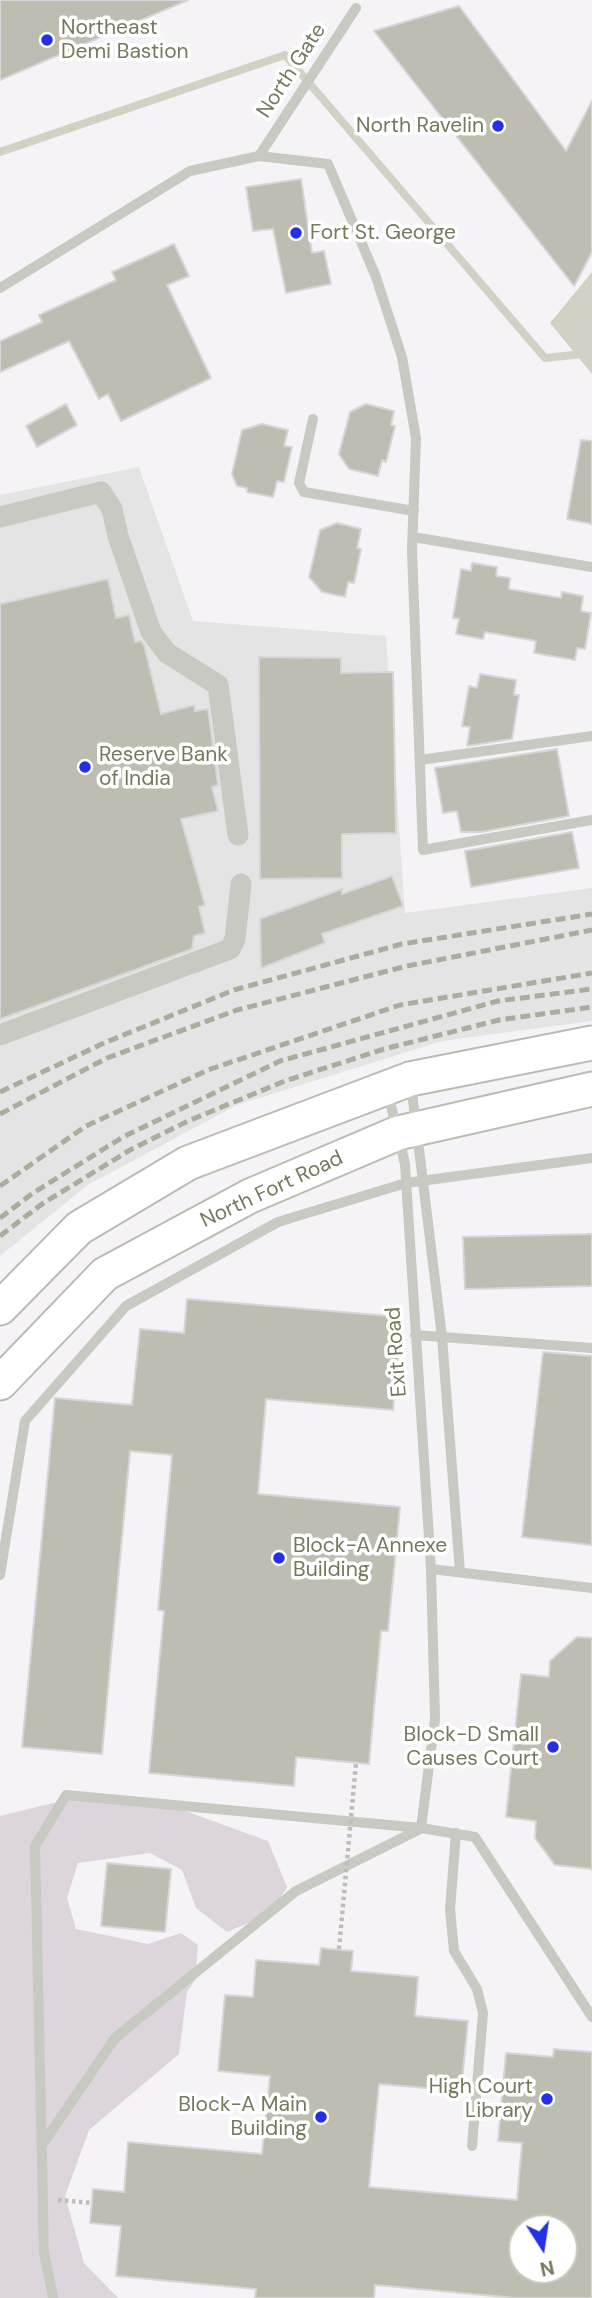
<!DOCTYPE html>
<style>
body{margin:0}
#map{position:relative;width:592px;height:2298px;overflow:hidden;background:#f5f3f6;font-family:"DM Sans",sans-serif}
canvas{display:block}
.north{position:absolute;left:508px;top:2214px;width:70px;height:70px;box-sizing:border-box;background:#fff;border:2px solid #c8c9be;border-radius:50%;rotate:168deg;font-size:19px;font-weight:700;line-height:28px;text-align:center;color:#75795c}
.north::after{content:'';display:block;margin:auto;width:24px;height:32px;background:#2231e7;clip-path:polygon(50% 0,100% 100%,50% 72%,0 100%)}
</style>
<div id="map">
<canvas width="592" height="2298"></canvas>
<div class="north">N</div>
</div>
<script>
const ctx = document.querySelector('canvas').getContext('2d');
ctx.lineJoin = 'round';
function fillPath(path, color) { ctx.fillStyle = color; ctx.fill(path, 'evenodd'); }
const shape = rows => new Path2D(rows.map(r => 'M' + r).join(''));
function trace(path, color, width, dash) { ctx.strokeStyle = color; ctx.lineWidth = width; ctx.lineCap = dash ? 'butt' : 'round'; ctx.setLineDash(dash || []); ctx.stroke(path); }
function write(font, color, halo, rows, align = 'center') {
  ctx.font = font + ' "DM Sans",sans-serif'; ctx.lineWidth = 7; ctx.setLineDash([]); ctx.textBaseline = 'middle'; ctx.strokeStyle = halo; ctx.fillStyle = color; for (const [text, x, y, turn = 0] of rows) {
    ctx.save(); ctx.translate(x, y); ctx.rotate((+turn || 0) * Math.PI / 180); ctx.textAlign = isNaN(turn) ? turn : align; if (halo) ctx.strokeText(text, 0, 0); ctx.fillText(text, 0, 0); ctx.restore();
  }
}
fillPath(shape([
 [139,467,193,621,386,636,405,913,592,888,592,1021,442,1041,237,1105,88,1185,0,1256,0,495]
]), '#e5e4e4');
fillPath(shape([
 [94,1793,155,1800,268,1841,287,1887,270,1914,227,1932,196,1908,182,1870,150,1853,78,1863,67,1898,76,1929,148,1944,181,1933,198,1945,195,1980,187,1992,179,2054,89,2130,65,2196,84,2263,118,2298,0,2298,0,1816]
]), '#ded4db');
fillPath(shape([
 [592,272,592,374,550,323]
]), '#d1d1c4');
trace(shape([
 [0,152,285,55,545,358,592,353]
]), '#d1d1c4', 8);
const building = shape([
 [0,0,188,0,0,80,0,0],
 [459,6,566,151,592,101,592,252,574,286,374,31,459,6],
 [301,179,312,253,324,251,331,284,286,293,273,229,253,231,246,187,301,179],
 [174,244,189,276,167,285,211,378,121,421,108,394,99,399,69,341,0,372,0,341,42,322,39,315,116,280,112,272,174,244],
 [66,404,77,425,37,447,26,426,66,404],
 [366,404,394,411,391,425,395,426,386,462,382,460,378,476,349,469,339,454,350,412,366,404],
 [262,424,288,430,284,446,292,447,284,482,277,481,273,497,247,492,247,488,237,486,232,474,242,430,262,424],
 [581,440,592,441,592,524,567,519,581,440],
 [337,523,361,529,357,548,361,549,354,583,348,582,345,597,322,592,309,577,320,530,337,523],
 [472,563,497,567,496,576,510,578,509,589,561,598,562,592,583,596,581,611,591,613,585,649,577,648,575,660,534,653,536,641,485,632,483,639,456,634,459,619,453,618,461,569,471,571,472,563],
 [108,579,116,618,129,615,135,642,141,641,144,645,161,714,194,705,195,711,208,709,218,785,212,787,218,811,181,819,205,905,199,907,205,933,194,936,192,949,0,1019,0,604,108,579],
 [259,657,341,658,341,673,393,672,396,833,342,834,342,878,260,879,259,657],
 [480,674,516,680,514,695,519,695,512,739,467,746,470,727,462,726,469,686,477,688,480,674],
 [557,749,569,816,481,832,461,832,457,811,443,813,435,768,557,749],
 [572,832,579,868,471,887,465,851,572,832],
 [392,876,403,906,322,934,325,943,261,968,260,919,342,889,342,894,392,876],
 [592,1234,592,1286,465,1289,463,1237,592,1234],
 [187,1299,402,1317,393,1410,266,1399,258,1494,400,1507,388,1631,381,1631,369,1764,296,1757,294,1786,149,1773,164,1611,158,1610,172,1455,130,1451,102,1754,22,1747,55,1398,132,1405,140,1329,184,1333,187,1299],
 [543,1352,592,1356,592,1545,522,1537,543,1352],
 [577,1637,592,1638,592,1869,555,1865,535,1838,536,1821,506,1817,521,1674,549,1677,550,1661,577,1637],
 [107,1863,171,1869,165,1932,101,1926,107,1863],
 [321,1948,353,1951,351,1971,418,1977,415,2016,468,2021,461,2091,379,2084,369,2187,517,2200,522,2143,498,2141,506,2053,553,2057,554,2049,592,2052,592,2298,516,2298,375,2285,374,2298,255,2298,256,2289,116,2276,121,2226,90,2223,93,2189,124,2192,128,2142,262,2154,270,2076,218,2071,225,1995,253,1997,256,1960,319,1965,321,1948],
 [522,2228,564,2228,564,2270,522,2270,522,2228]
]);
fillPath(building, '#bdbdb1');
trace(building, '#d7d5d8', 2);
const primary = shape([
 [0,1308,79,1228,188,1163,410,1079,592,1043],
 [0,1383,105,1274,250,1196,398,1133,592,1089]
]);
trace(primary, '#babcb2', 37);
trace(shape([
 [576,2161,577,2147],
 [58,2200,92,2203]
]), '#bdbeb7', 4.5, [3.5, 3.5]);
trace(shape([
 [259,156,356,8],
 [0,288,190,171,259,156,328,164,376,277,402,357,416,438,412,550,423,850,592,820],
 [313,419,299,483,304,492,414,511],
 [413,537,592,567],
 [420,760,592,736],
 [411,1084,442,1337,460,1572],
 [388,1093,405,1164,431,1569,435,1719,421,1828,475,1837,592,2017],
 [415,1335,592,1348],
 [431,1569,592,1588],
 [0,1575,25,1421,126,1306,278,1222,406,1183,592,1158],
 [456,1833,450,1909,454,1951,477,1989,483,2013,472,2146],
 [42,2145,115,2038,296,1891,420,1829],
 [53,2298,44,2252,35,1846,66,1795,421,1828]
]), '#c8c9c1', 10);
trace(shape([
 [0,517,101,492,112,509,118,536,151,632,167,653,218,685,238,835],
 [0,1035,230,949,235,939,241,884]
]), '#c8c9c1', 21);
trace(primary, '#fff', 33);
trace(shape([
 [0,1092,104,1043,234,990,402,944,592,914],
 [0,1114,107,1058,237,1010,407,966,592,930],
 [0,1186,86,1126,208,1070,400,1005,592,973],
 [0,1218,33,1193,123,1137,280,1061,498,1001,592,989],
 [0,1236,42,1204,130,1150,188,1121,285,1081,384,1049,499,1020,592,1007]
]), '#aaac9e', 5, [10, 5]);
trace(shape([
 [339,1949,356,1763]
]), '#bdbeb7', 4.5, [3.5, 3.5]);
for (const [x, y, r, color] of [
 [47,40,7,"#2231e7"],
 [498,126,7,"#2231e7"],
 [296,233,7,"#2231e7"],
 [85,767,7,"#2231e7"],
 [279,1558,7,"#2231e7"],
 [553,1747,7,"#2231e7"],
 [547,2099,7,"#2231e7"],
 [321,2117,7,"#2231e7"]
]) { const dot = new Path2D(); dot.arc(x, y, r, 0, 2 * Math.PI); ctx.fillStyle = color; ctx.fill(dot); trace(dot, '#fff', 2.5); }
write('21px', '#75795c', '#fff', [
 ["Northeast",61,28],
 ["Demi Bastion",61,52],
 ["North Ravelin",484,126,"right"],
 ["Fort St. George",310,233],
 ["Reserve Bank",99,755],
 ["of India",99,779],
 ["Block-A Annexe",293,1546],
 ["Building",293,1570],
 ["Block-D Small",539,1735,"right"],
 ["Causes Court",539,1759,"right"],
 ["High Court",533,2087,"right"],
 ["Library",533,2111,"right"],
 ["Block-A Main",307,2105,"right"],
 ["Building",307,2129,"right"]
], 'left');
write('21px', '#75795c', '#fff', [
 ["North Gate",292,71,-57],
 ["North Fort Road",272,1190,-25],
 ["Exit Road",397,1352,-94]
]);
</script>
